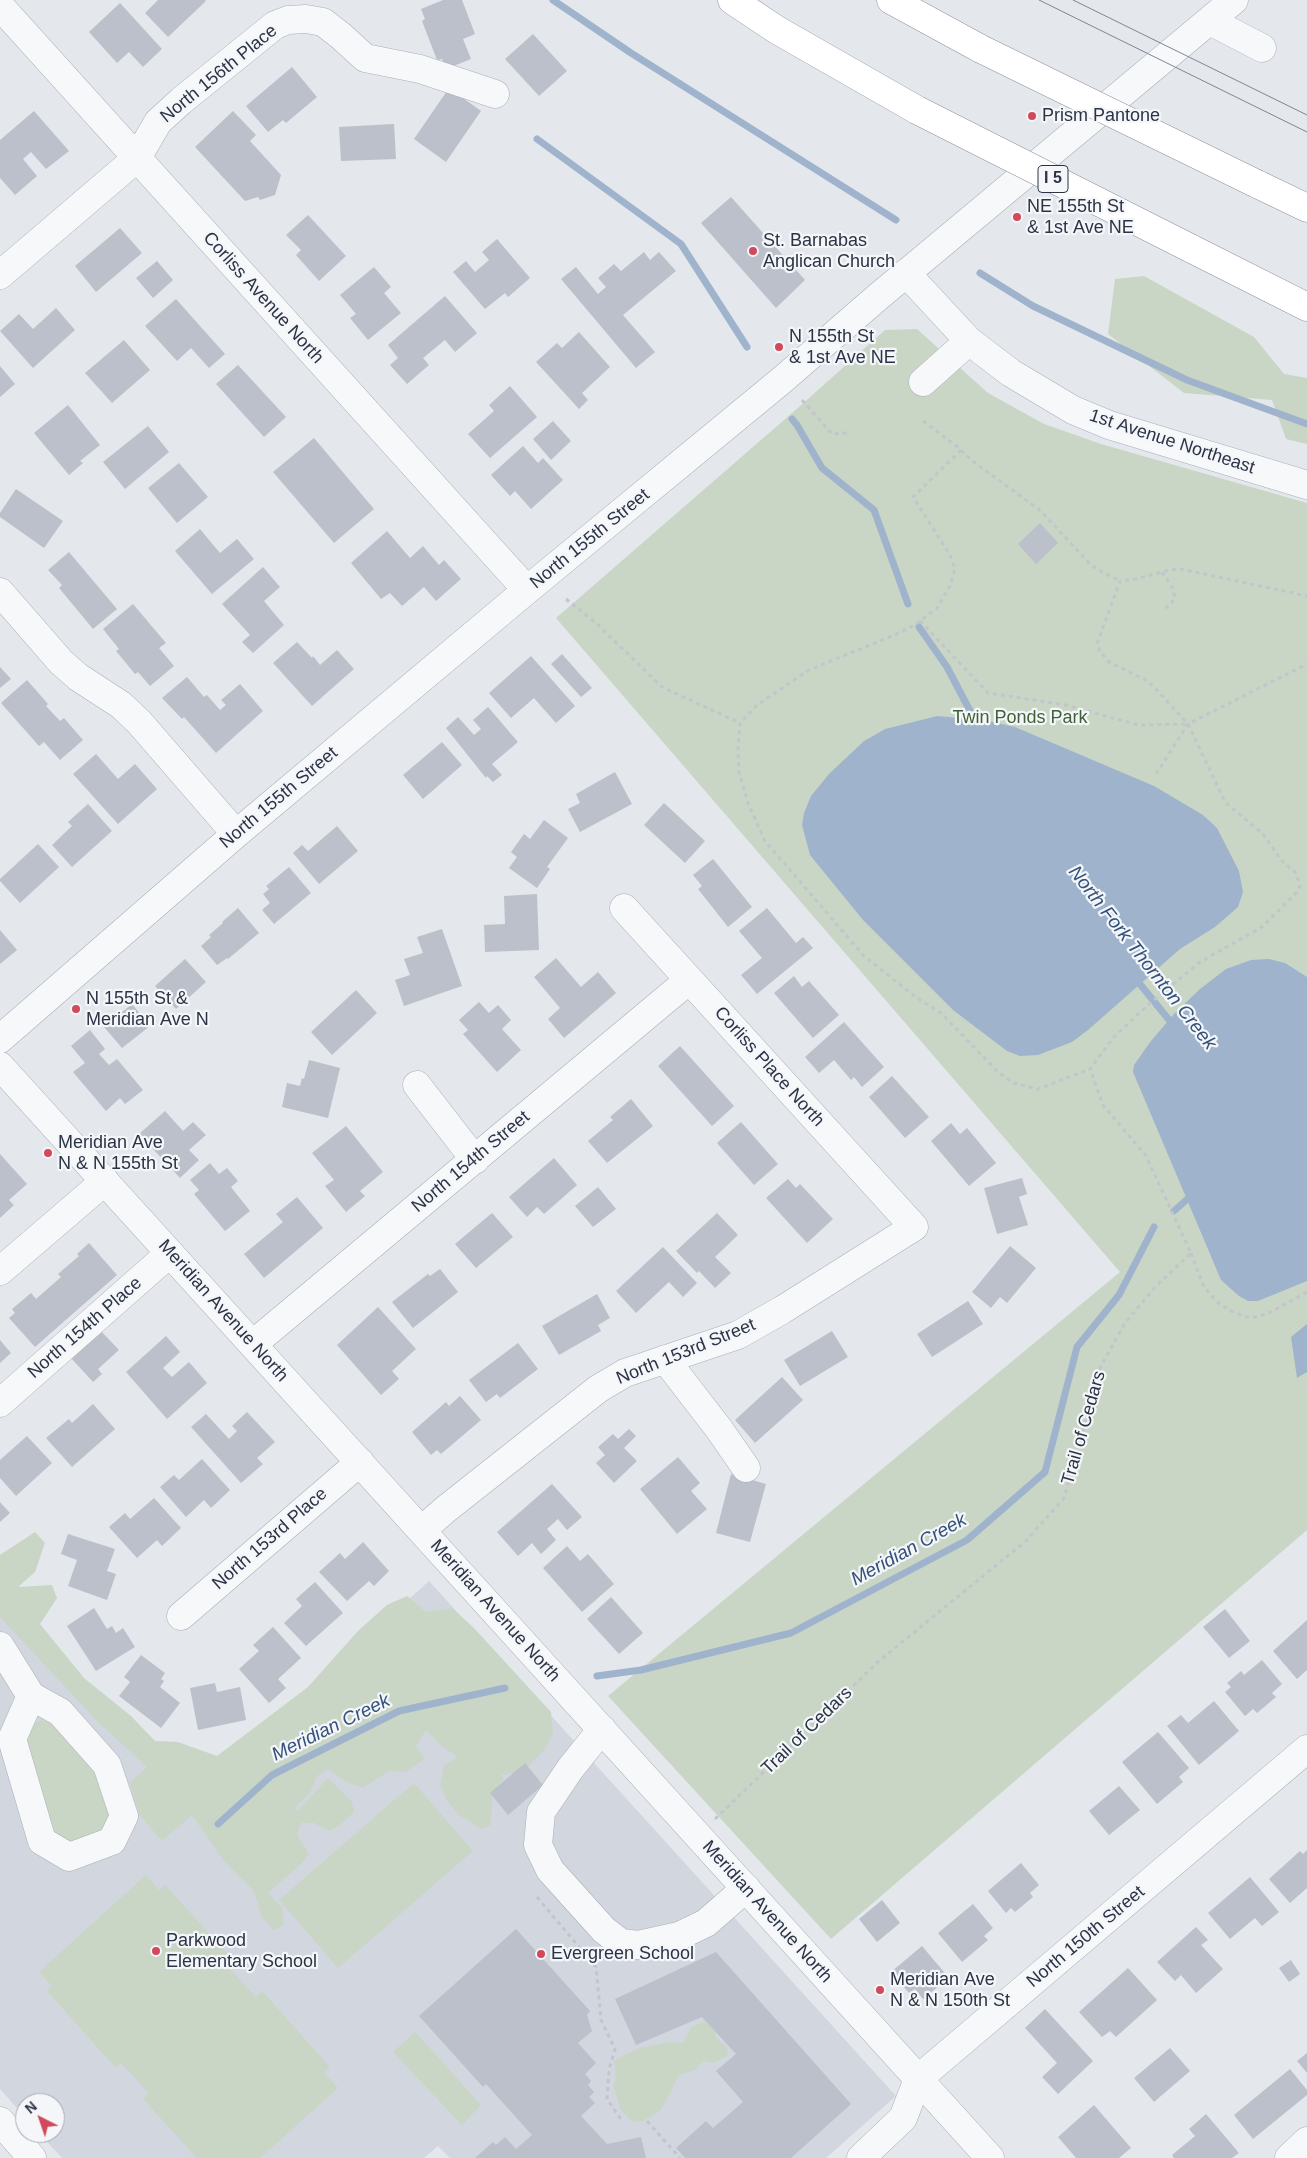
<!DOCTYPE html>
<style>
body{margin:0}
#map{position:relative;width:1307px;height:2158px;overflow:hidden;background:#e4e7ec;font-family:Helvetica,sans-serif}
canvas{display:block}
.north{position:absolute;left:15px;top:2093px;width:50px;height:50px;box-sizing:border-box;background:#f4f6f9;border:1px solid #a4a8b1;border-radius:50%;rotate:319deg;font-size:14px;font-weight:700;line-height:20px;text-align:center;color:#2b3445}
.north::after{content:'';display:block;margin:auto;width:18px;height:22px;background:#d1495b;clip-path:polygon(50% 0,100% 100%,50% 72%,0 100%)}
</style>
<div id="map">
<canvas width="1307" height="2158"></canvas>
<div class="north">N</div>
</div>
<script>
const ctx = document.querySelector('canvas').getContext('2d');
ctx.lineJoin = 'round';
function fillPath(path, color) { ctx.fillStyle = color; ctx.fill(path, 'evenodd'); }
const shape = rows => new Path2D(rows.map(r => 'M' + r).join(''));
function trace(path, color, width, dash) { ctx.strokeStyle = color; ctx.lineWidth = width; ctx.lineCap = dash ? 'butt' : 'round'; ctx.setLineDash(dash || []); ctx.stroke(path); }
function write(font, color, halo, rows, align = 'center') {
  ctx.font = font + ' Helvetica,sans-serif'; ctx.lineWidth = 4.5; ctx.setLineDash([]); ctx.textBaseline = 'middle'; ctx.strokeStyle = halo; ctx.fillStyle = color; for (const [text, x, y, turn = 0] of rows) {
    ctx.save(); ctx.translate(x, y); ctx.rotate((+turn || 0) * Math.PI / 180); ctx.textAlign = isNaN(turn) ? turn : align; if (halo) ctx.strokeText(text, 0, 0); ctx.fillText(text, 0, 0); ctx.restore();
  }
}
fillPath(shape([
 [429,1581,896,2096,826,2158,450,2158,438,2146,424,2158,62,2158,39,2133,55,2133,55,2103,25,2103,25,2117,0,2089,0,1602,184,1803]
]), '#d2d6de');
fillPath(shape([
 [1144,276,1254,337,1284,374,1307,378,1307,444,1286,439,1272,400,1184,393,1108,334,1115,279],
 [917,329,988,393,1044,424,1101,444,1307,503,1307,1530,831,1939,608,1696,1120,1272,556,618,799,407,885,330],
 [35,1532,45,1543,35,1572,18,1587,52,1585,57,1598,40,1624,84,1678,131,1716,155,1741,178,1742,217,1756,308,1687,358,1631,387,1605,407,1596,426,1612,452,1608,473,1627,551,1712,553,1734,544,1750,524,1771,501,1775,504,1779,493,1792,490,1825,482,1829,459,1815,447,1801,440,1785,444,1765,458,1757,445,1749,426,1730,416,1746,425,1759,405,1772,389,1771,363,1788,346,1782,329,1769,317,1776,310,1793,295,1807,297,1812,328,1778,352,1802,354,1812,340,1825,330,1831,314,1823,301,1823,297,1835,309,1854,302,1863,268,1893,282,1908,284,1925,274,1930,262,1918,254,1891,224,1861,192,1815,162,1841,139,1814,130,1783,147,1767,98,1722,0,1617,0,1555],
 [41,1720,59,1727,98,1771,111,1814,102,1834,71,1844,51,1832,24,1742,32,1725],
 [414,1783,473,1851,338,1968,279,1900],
 [146,1875,159,1890,165,1885,234,1961,228,1967,256,1997,262,1991,330,2067,324,2073,338,2088,260,2158,197,2158,143,2099,149,2093,121,2063,116,2068,47,1991,52,1986,39,1972],
 [708,2020,714,2027,716,2037,727,2047,728,2055,714,2063,703,2061,695,2070,679,2075,661,2110,643,2121,632,2122,621,2110,613,2085,616,2079,614,2061,639,2048,671,2042,683,2043,691,2027],
 [415,2032,481,2105,462,2125,393,2052]
]), '#c9d6c5');
fillPath(shape([
 [937,716,984,720,1015,727,1154,786,1203,815,1217,828,1239,871,1243,892,1238,907,1215,927,1180,949,1088,1030,1072,1042,1038,1055,1020,1056,1007,1051,953,1010,863,920,810,855,802,825,804,813,811,796,829,774,864,741,885,729],
 [1269,959,1285,963,1307,977,1307,1281,1258,1301,1248,1301,1239,1296,1221,1280,1133,1072,1134,1065,1151,1041,1173,1015,1200,989,1226,969,1251,960],
 [1307,1324,1307,1372,1297,1378,1291,1337]
]), '#9fb4cc');
trace(shape([
 [553,0,631,53,896,220],
 [537,139,681,244,747,347],
 [980,273,1033,306,1187,380,1307,424],
 [792,419,797,425,822,468,874,510,908,604],
 [919,627,947,667,979,728],
 [1135,978,1174,1026],
 [1174,1211,1192,1195],
 [597,1676,641,1670,791,1633,967,1540,1045,1472,1077,1347,1119,1295,1154,1227],
 [218,1824,272,1775,399,1711,505,1688]
]), '#9fb4cc', 7);
fillPath(shape([
 [158,0,205,0,206,1,168,37,145,13],
 [443,0,462,0,475,34,463,39,471,59,446,69,442,59,437,60,422,21,425,19,421,9],
 [120,3,162,49,143,67,129,52,117,63,89,32],
 [533,34,567,71,539,96,505,59],
 [292,67,317,97,286,123,283,120,268,132,246,106],
 [449,88,481,111,446,162,414,139],
 [34,111,69,151,46,169,31,152,23,159,37,176,15,195,0,178,0,140],
 [233,111,256,135,250,141,281,175,275,195,260,200,258,197,245,201,195,147],
 [394,124,396,159,341,161,339,127],
 [731,197,805,280,776,308,701,223],
 [308,215,346,256,319,281,296,255,301,250,286,235],
 [120,228,142,253,96,292,75,266],
 [497,239,530,278,508,297,505,293,485,309,453,272,466,261,475,272,489,260,482,252],
 [644,252,650,260,659,252,676,271,623,315,655,352,636,368,561,279,576,267,598,294,606,287,598,278,614,264,621,271],
 [157,261,173,280,153,298,136,278],
 [374,267,391,287,384,293,401,313,368,340,350,318,356,314,340,295],
 [445,296,477,333,455,352,445,340,423,358,429,365,407,384,390,365,398,358,388,345],
 [176,299,225,354,209,368,191,348,177,361,145,326],
 [56,308,75,330,33,368,0,331,19,314,33,329],
 [579,332,610,367,582,393,588,400,579,409,536,362,557,343,562,348],
 [124,340,150,370,112,403,85,373],
 [238,365,286,417,264,437,216,384],
 [0,366,15,384,0,397],
 [510,386,537,417,490,458,468,434,494,411,489,405],
 [68,405,100,445,80,461,83,463,69,475,34,433],
 [553,421,571,441,551,460,533,439],
 [148,426,169,452,125,489,103,462],
 [314,438,374,509,334,543,273,472],
 [523,446,538,463,543,458,563,480,531,509,515,491,510,496,491,475],
 [179,463,208,497,177,523,148,488],
 [16,489,63,521,44,548,0,517,0,513],
 [1040,523,1058,543,1036,564,1018,544],
 [200,529,220,553,237,539,254,559,212,594,175,551],
 [387,531,410,558,423,546,439,565,444,560,461,579,436,601,424,587,402,606,390,593,381,599,351,563],
 [69,552,117,609,93,629,59,588,62,585,48,570],
 [263,567,280,587,264,601,284,625,253,653,242,642,250,635,222,604],
 [133,604,166,643,159,648,174,666,150,686,138,672,135,674,116,651,119,649,103,629],
 [297,642,312,658,313,656,320,665,337,650,354,669,312,706,273,663],
 [562,654,592,688,581,697,551,664],
 [531,656,575,706,556,723,534,698,511,718,489,693],
 [0,667,11,679,0,688],
 [187,677,204,697,207,695,220,710,226,705,221,700,240,684,263,711,216,753,184,717,182,719,162,698],
 [27,680,48,704,46,706,60,721,64,718,83,740,60,760,44,742,39,746,1,703],
 [488,707,518,742,492,764,502,775,493,782,487,776,486,778,446,728,458,717,474,735,481,729,473,720],
 [442,742,462,765,423,799,403,775],
 [96,754,118,779,135,764,157,789,118,824,73,774],
 [615,772,632,804,580,832,568,809,580,803,576,794],
 [664,803,705,841,685,863,644,825],
 [88,804,112,831,72,867,52,845,72,826,68,822],
 [544,820,568,838,547,867,550,869,537,888,509,868,517,857,511,852,524,834,530,839],
 [337,826,358,851,319,884,293,853,302,845,308,851],
 [38,844,59,867,20,903,0,881,0,879],
 [713,859,752,907,728,927,698,889,702,886,693,875],
 [289,867,311,893,274,924,262,910,270,903,263,894,269,889,266,886],
 [537,894,539,950,485,952,484,925,505,924,504,896],
 [238,908,259,933,228,959,227,958,217,965,201,946,211,937,209,935,223,923,222,922],
 [767,908,796,943,803,937,813,948,757,994,741,975,762,958,739,931],
 [442,929,462,986,404,1006,395,980,410,975,404,959,423,953,417,937],
 [0,930,17,950,0,964],
 [556,958,581,987,598,972,616,993,564,1038,548,1019,560,1008,534,977],
 [185,959,206,982,176,1009,155,986],
 [794,976,802,987,809,981,839,1015,813,1038,774,993],
 [356,990,377,1013,332,1055,311,1032],
 [479,1002,489,1013,498,1005,511,1020,502,1029,521,1050,497,1072,463,1034,468,1030,459,1020],
 [132,1004,150,1026,122,1048,104,1027],
 [844,1022,884,1067,862,1087,854,1077,851,1080,834,1060,819,1073,805,1057],
 [90,1030,105,1049,99,1054,109,1065,117,1059,143,1090,125,1104,120,1098,106,1111,73,1072,85,1063,71,1046],
 [680,1046,734,1106,712,1126,658,1066],
 [309,1060,340,1068,328,1118,282,1107,287,1083,300,1086,302,1078,304,1079],
 [892,1076,929,1117,905,1138,869,1097],
 [631,1099,653,1126,607,1163,588,1141,613,1120,610,1117],
 [165,1111,183,1131,193,1122,206,1135,189,1150,199,1160,180,1178,139,1134],
 [741,1122,778,1164,754,1185,717,1143],
 [951,1123,960,1134,967,1128,996,1163,969,1186,931,1141],
 [346,1126,383,1172,360,1191,365,1196,346,1212,325,1186,334,1180,312,1153],
 [0,1154,27,1184,9,1200,14,1205,0,1218],
 [554,1158,577,1185,544,1214,537,1207,527,1217,509,1197],
 [210,1163,219,1174,227,1168,238,1181,231,1187,250,1211,225,1231,194,1194,199,1190,190,1180],
 [1022,1178,1027,1194,1019,1197,1028,1225,997,1234,984,1188],
 [788,1179,796,1188,800,1184,833,1219,807,1243,766,1198],
 [598,1187,616,1209,593,1227,575,1206],
 [297,1197,323,1228,264,1278,244,1254,283,1222,276,1214],
 [492,1213,513,1237,476,1268,455,1244],
 [717,1213,738,1235,715,1257,731,1273,715,1288,699,1271,697,1273,676,1251],
 [89,1243,117,1275,35,1347,9,1318,15,1313,12,1309,31,1293,36,1299,61,1277,58,1274,79,1256,77,1254],
 [1010,1246,1036,1268,1007,1303,1000,1297,991,1308,972,1292],
 [663,1247,697,1283,683,1297,669,1282,636,1313,616,1291],
 [440,1269,458,1292,413,1328,392,1302,428,1274,430,1276],
 [597,1294,610,1318,598,1325,601,1331,559,1355,542,1326],
 [968,1301,983,1324,932,1357,917,1334],
 [378,1307,416,1349,392,1371,399,1379,381,1395,337,1345],
 [101,1331,119,1350,98,1369,102,1374,93,1382,71,1358],
 [832,1331,848,1357,800,1386,784,1360],
 [166,1336,180,1352,163,1368,172,1377,189,1362,207,1383,167,1419,126,1372],
 [0,1340,11,1353,0,1363],
 [518,1343,538,1369,500,1398,497,1394,486,1402,469,1380],
 [782,1377,803,1400,755,1443,735,1420],
 [460,1396,481,1420,441,1454,437,1450,431,1455,412,1432,446,1402,449,1406],
 [93,1404,115,1429,72,1467,46,1438,69,1419,72,1423],
 [247,1412,275,1442,257,1458,263,1464,241,1483,191,1427,206,1414,229,1439,237,1431,232,1426],
 [629,1429,636,1436,624,1448,637,1461,614,1483,596,1463,605,1455,598,1447,613,1434,618,1439],
 [27,1436,52,1463,16,1496,0,1478,0,1460],
 [678,1457,700,1483,691,1491,707,1509,677,1534,640,1489],
 [202,1459,230,1490,211,1508,204,1500,186,1517,160,1487,174,1475,179,1480],
 [731,1474,766,1484,750,1542,716,1533],
 [552,1484,582,1517,567,1530,558,1519,547,1529,556,1540,541,1554,532,1543,518,1556,497,1532],
 [154,1498,181,1528,162,1546,157,1540,137,1558,109,1527,125,1513,130,1519],
 [0,1502,10,1513,0,1522],
 [68,1534,115,1549,107,1571,116,1574,107,1600,68,1586,77,1560,61,1554],
 [363,1542,389,1571,374,1586,369,1581,347,1601,319,1572,340,1553,345,1559],
 [567,1546,580,1561,588,1554,614,1584,582,1612,543,1568],
 [315,1582,343,1613,306,1646,284,1623,302,1606,296,1599],
 [611,1597,643,1633,619,1654,587,1619],
 [94,1608,107,1629,112,1626,116,1633,123,1628,135,1647,96,1671,67,1626],
 [1225,1609,1250,1641,1229,1658,1203,1627],
 [1307,1620,1307,1670,1297,1679,1273,1651],
 [273,1627,301,1658,278,1679,286,1688,269,1703,239,1669,259,1651,253,1645],
 [141,1655,165,1673,161,1679,164,1681,160,1687,180,1703,161,1728,119,1696,130,1682,124,1677],
 [1262,1660,1282,1684,1272,1693,1276,1697,1257,1713,1253,1709,1245,1716,1225,1692,1231,1687,1227,1683,1241,1671,1244,1675],
 [215,1683,217,1692,240,1687,246,1720,198,1730,190,1688],
 [1214,1701,1239,1731,1199,1765,1167,1726,1181,1715,1188,1723],
 [1158,1732,1189,1768,1179,1777,1183,1782,1157,1804,1122,1762],
 [525,1763,543,1785,508,1815,490,1793],
 [1119,1786,1140,1810,1109,1835,1089,1811],
 [1307,1850,1307,1888,1290,1903,1269,1879,1300,1851,1303,1854],
 [1021,1863,1039,1885,1030,1893,1033,1897,1015,1912,1011,1908,1006,1913,988,1891],
 [1250,1877,1279,1912,1262,1926,1255,1918,1230,1939,1208,1913],
 [882,1900,900,1923,877,1942,859,1919],
 [973,1904,993,1928,984,1936,988,1940,962,1962,938,1933],
 [1196,1927,1208,1940,1201,1945,1223,1969,1196,1993,1181,1975,1175,1981,1157,1962],
 [516,1929,590,2011,587,2015,592,2031,578,2043,596,2063,585,2074,591,2081,588,2085,594,2092,589,2097,595,2103,581,2116,607,2144,641,2137,646,2158,475,2158,493,2142,496,2145,505,2137,516,2149,532,2135,486,2084,483,2087,419,2016],
 [922,1946,949,1978,923,1999,915,1989,909,1993,891,1972],
 [716,1952,851,2104,791,2158,685,2158,676,2148,706,2121,713,2128,743,2102,716,2071,736,2054,702,2017,636,2045,615,1999],
 [1291,1960,1300,1974,1289,1982,1279,1968],
 [1128,1968,1157,2000,1116,2037,1110,2031,1102,2037,1079,2012],
 [1045,2009,1093,2061,1058,2094,1042,2077,1057,2063,1025,2028],
 [1170,2048,1190,2071,1154,2102,1134,2078],
 [1307,2053,1307,2073,1297,2061],
 [1290,2069,1307,2090,1307,2095,1253,2139,1234,2115],
 [1094,2105,1131,2148,1119,2158,1076,2158,1058,2137],
 [1206,2114,1239,2153,1232,2158,1174,2158,1172,2155,1195,2136,1189,2129]
]), '#bbc0ca');
const minor = shape([
 [0,6,527,590],
 [1210,21,1262,48],
 [906,273,969,341,1011,373,1073,410,1109,425,1307,485],
 [0,275,137,158,158,122,181,101,275,25,288,20,306,19,323,22,341,36,365,58,420,69,495,94],
 [923,382,969,341],
 [0,592,61,662,78,677,121,705,139,722,236,834],
 [0,1039,236,834,527,590,782,380,879,296,1234,0],
 [0,1066,990,2158],
 [417,1085,475,1160],
 [0,1271,105,1181],
 [253,1344,689,980],
 [665,1359,719,1429,746,1468],
 [0,1403,170,1253],
 [422,1530,446,1509,598,1389,625,1373,738,1335,782,1310,914,1227,624,908],
 [181,1616,360,1462],
 [0,1646,31,1696,60,1712,107,1765,124,1816,112,1841,69,1857,42,1841,12,1739,31,1696],
 [602,1729,570,1769,541,1812,538,1845,550,1870,604,1930,621,1943,638,1945,679,1936,706,1923,746,1888],
 [0,2121,32,2158],
 [861,2158,903,2118,918,2079,1307,1749],
 [1289,2158,1307,2141]
]);
const highway = shape([
 [732,0,777,30,917,110],
 [891,0,981,49],
 [1257,184,1307,208],
 [1190,248,1307,307]
]);
trace(minor, '#a9aeb7', 29);
trace(highway, '#8b94a3', 29);
trace(shape([
 [802,400,832,434,848,433],
 [923,421,955,445,974,462,1041,511,1088,562,1098,570,1120,581],
 [961,450,913,497,950,555,955,569,950,586,937,608,913,626,892,636,809,670,757,705,740,723,738,749,739,772,748,803,765,841,864,956,917,998,941,1013,998,1072,1013,1083,1038,1089,1090,1069,1114,1037,1148,1005,1200,962,1262,927,1297,892,1300,886,1296,873,1281,860,1263,834,1225,802,1188,724,1153,686,1144,679,1109,662,1100,651,1097,644,1120,581,1136,579,1169,570,1181,569,1307,596],
 [1162,572,1173,589,1175,598,1170,605,1162,610],
 [566,599,596,623,662,687,740,723],
 [920,621,988,693,1066,705,1138,725,1188,724],
 [1156,774,1188,724,1307,664],
 [1191,1253,1204,1287,1217,1302,1231,1311,1247,1317,1257,1317,1271,1312,1307,1292],
 [715,1819,879,1661,1026,1541,1064,1498,1101,1366,1125,1323,1156,1286,1191,1253,1146,1156,1103,1105,1090,1069],
 [537,1897,596,1967,601,2020,615,2049,609,2070,607,2099,622,2121],
 [647,2121,680,2158]
]), '#c2c5cb', 3, [4, 4]);
trace(minor, '#f7f8fa', 28);
trace(highway, '#fff', 28);
trace(shape([
 [1039,0,1307,132],
 [1073,0,1307,115]
]), '#7d8696', 1);
const highwayBridge = shape([
 [981,49,1257,184],
 [917,110,1190,248]
]);
trace(highwayBridge, '#8b94a3', 29, []);
trace(highwayBridge, '#fff', 28);
for (const [x, y, r, color] of [
 [1032,116,5,"#d1495b"],
 [1017,217,5,"#d1495b"],
 [753,251,5,"#d1495b"],
 [779,347,5,"#d1495b"],
 [76,1009,5,"#d1495b"],
 [48,1153,5,"#d1495b"],
 [156,1951,5,"#d1495b"],
 [541,1954,5,"#d1495b"],
 [880,1990,5,"#d1495b"]
]) { const dot = new Path2D(); dot.arc(x, y, r, 0, 2 * Math.PI); ctx.fillStyle = color; ctx.fill(dot); trace(dot, '#f4f6f9', 2); }
for (const [x, y, w] of [
 [1053,179,30]
]) { const box = new Path2D(); box.roundRect(x - w / 2, y - 13.5, w, 27, 4); ctx.fillStyle = '#f4f6f9'; ctx.fill(box); trace(box, '#2b3445', 1); }
write('bold 16px', '#2b3445', null, [
 ["I 5",1053,179]
]);
write('18px', '#2b3445', '#f4f6f9', [
 ["North 156th Place",219,74,-39],
 ["Corliss Avenue North",263,298,48],
 ["1st Avenue Northeast",1172,442,18],
 ["North 155th Street",590,539,-39],
 ["North 155th Street",279,798,-40],
 ["Corliss Place North",769,1067,48],
 ["North 154th Street",471,1162,-40],
 ["Meridian Avenue North",223,1311,48],
 ["North 154th Place",85,1328,-41],
 ["North 153rd Street",686,1352,-22],
 ["Trail of Cedars",1084,1428,-74],
 ["North 153rd Place",270,1539,-41],
 ["Meridian Avenue North",495,1611,48],
 ["Trail of Cedars",807,1731,-44],
 ["Meridian Avenue North",767,1912,48],
 ["North 150th Street",1086,1937,-40]
]);
write('18px', '#2b3445', '#f4f6f9', [
 ["Prism Pantone",1042,116],
 ["NE 155th St",1027,207],
 ["& 1st Ave NE",1027,228],
 ["St. Barnabas",763,241],
 ["Anglican Church",763,262],
 ["N 155th St",789,337],
 ["& 1st Ave NE",789,358],
 ["N 155th St &",86,999],
 ["Meridian Ave N",86,1020],
 ["Meridian Ave",58,1143],
 ["N & N 155th St",58,1164],
 ["Parkwood",166,1941],
 ["Elementary School",166,1962],
 ["Evergreen School",551,1954],
 ["Meridian Ave",890,1980],
 ["N & N 150th St",890,2001]
], 'left');
write('18px', '#3f6138', '#f4f6f9', [
 ["Twin Ponds Park",1020,718]
]);
write('italic 19px', '#34527a', '#f4f6f9', [
 ["North Fork Thornton Creek",1142,958,52],
 ["Meridian Creek",909,1550,-29],
 ["Meridian Creek",331,1728,-26]
]);
</script>
